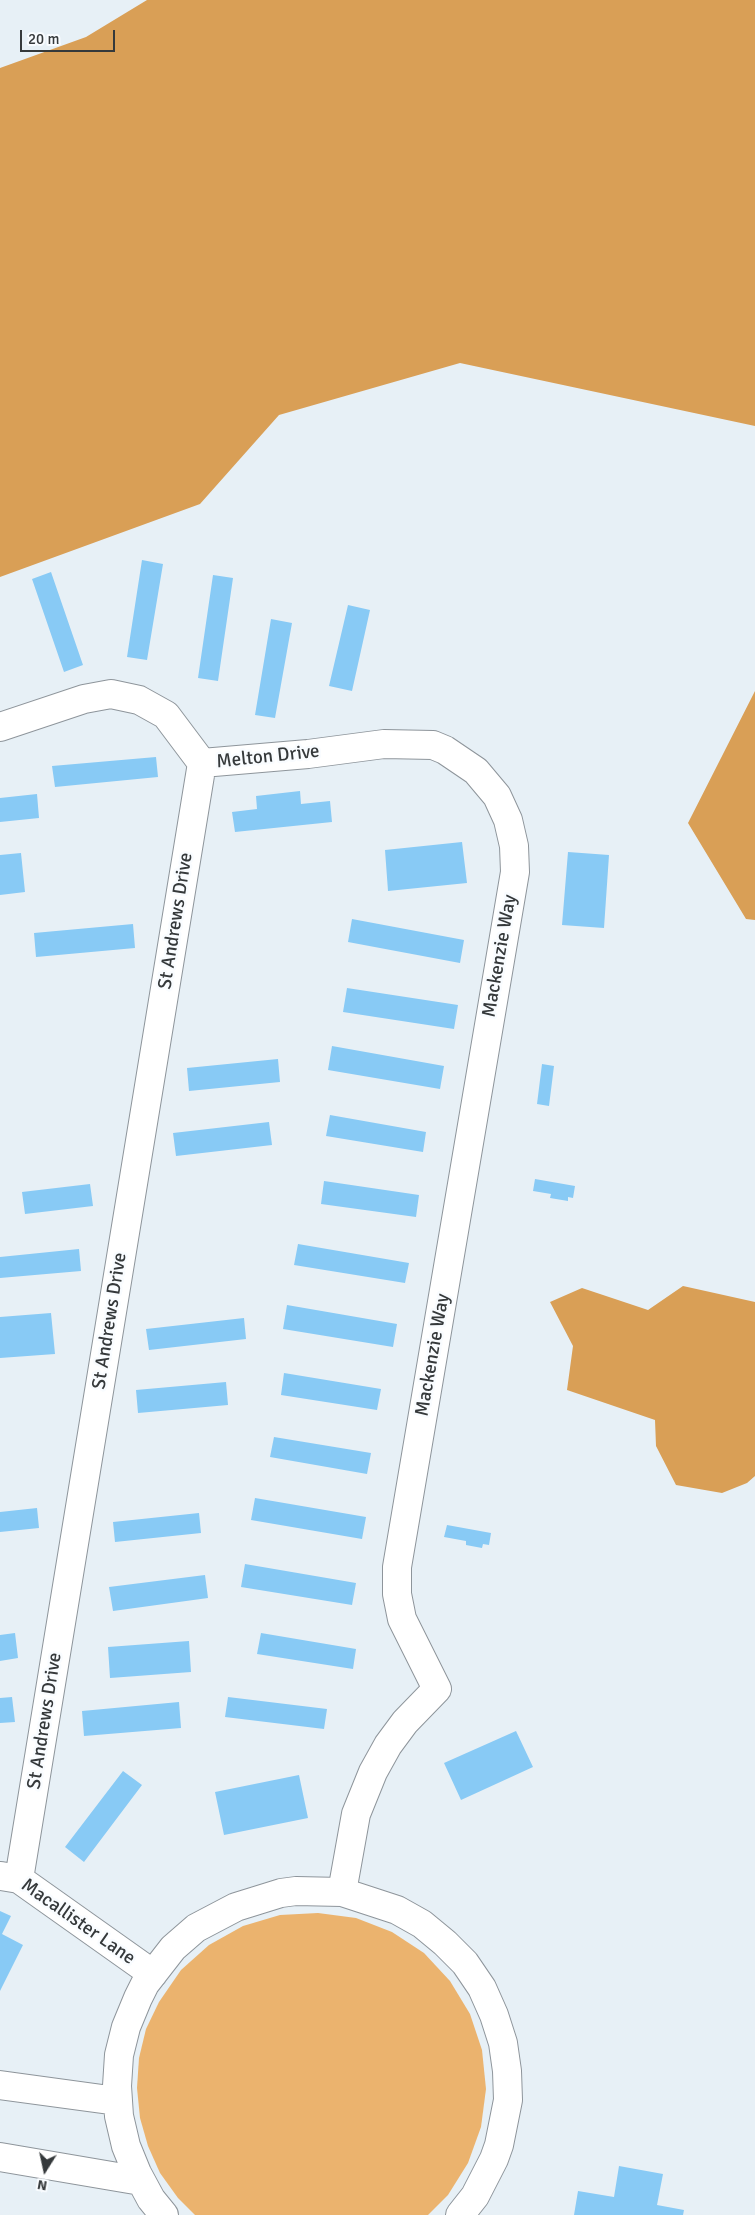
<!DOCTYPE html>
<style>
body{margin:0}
#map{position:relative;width:755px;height:2215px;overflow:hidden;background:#e7f0f6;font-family:Signika,sans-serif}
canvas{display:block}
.north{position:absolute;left:20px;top:2145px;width:50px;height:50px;-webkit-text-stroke:4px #f9fcff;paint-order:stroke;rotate:190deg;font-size:14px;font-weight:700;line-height:20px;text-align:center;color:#35393b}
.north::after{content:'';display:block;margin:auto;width:18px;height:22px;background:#35393b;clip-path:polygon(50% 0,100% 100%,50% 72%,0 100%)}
.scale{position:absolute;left:20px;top:30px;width:95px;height:22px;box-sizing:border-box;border:2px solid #35393b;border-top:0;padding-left:6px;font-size:15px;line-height:18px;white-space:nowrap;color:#35393b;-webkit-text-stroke:4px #f9fcff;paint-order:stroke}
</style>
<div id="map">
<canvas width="755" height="2215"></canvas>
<div class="north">N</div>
<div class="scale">20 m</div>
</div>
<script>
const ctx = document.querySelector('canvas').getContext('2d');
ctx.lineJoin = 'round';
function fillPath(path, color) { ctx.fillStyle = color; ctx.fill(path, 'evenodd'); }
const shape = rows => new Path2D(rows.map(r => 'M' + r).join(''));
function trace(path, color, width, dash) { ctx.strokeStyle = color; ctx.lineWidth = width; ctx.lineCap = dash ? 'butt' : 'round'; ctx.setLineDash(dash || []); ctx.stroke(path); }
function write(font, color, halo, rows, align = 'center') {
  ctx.font = font + ' Signika,sans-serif'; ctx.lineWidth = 5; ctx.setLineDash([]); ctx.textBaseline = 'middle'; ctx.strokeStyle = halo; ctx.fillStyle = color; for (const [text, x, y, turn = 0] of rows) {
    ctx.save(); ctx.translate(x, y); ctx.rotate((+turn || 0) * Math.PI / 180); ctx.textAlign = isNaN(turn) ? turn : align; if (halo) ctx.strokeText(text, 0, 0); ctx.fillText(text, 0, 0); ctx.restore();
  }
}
fillPath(shape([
 [318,1913,356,1918,392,1932,424,1953,450,1981,470,2014,482,2050,486,2089,481,2127,468,2163,448,2195,428,2215,195,2215,178,2198,160,2173,148,2146,140,2118,137,2088,139,2058,146,2029,159,2002,181,1970,209,1945,243,1926,280,1915]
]), '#ebb36e');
fillPath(shape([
 [147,0,755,0,755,426,460,363,279,415,200,504,0,577,0,68,86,37],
 [755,691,755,920,746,919,688,823],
 [683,1286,755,1302,755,1476,747,1483,722,1493,676,1485,656,1446,655,1420,567,1390,573,1346,550,1302,582,1288,648,1310]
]), '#d99f56');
fillPath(shape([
 [142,560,163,564,147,660,127,657],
 [51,572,83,665,64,672,32,579],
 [213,575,233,578,218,681,198,678],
 [348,605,370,610,352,691,329,686],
 [271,619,292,623,275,718,255,715],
 [156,757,158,777,55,787,52,766],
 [300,791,301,804,330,801,332,822,235,832,232,812,257,809,256,796],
 [37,794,39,818,0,822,0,798],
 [462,842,467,883,388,891,385,850],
 [568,852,609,855,604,928,562,925],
 [21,853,25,892,0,895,0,855],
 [352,919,464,940,460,963,348,942],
 [133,924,135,948,36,957,34,933],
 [347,988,458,1005,454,1029,343,1012],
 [332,1046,444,1066,440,1089,328,1070],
 [278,1059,280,1082,189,1091,187,1068],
 [542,1064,554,1066,549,1106,537,1104],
 [330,1115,426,1132,423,1152,326,1136],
 [269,1122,272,1145,176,1156,173,1133],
 [535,1179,575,1186,573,1198,568,1197,568,1201,550,1198,551,1194,533,1191],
 [324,1181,419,1195,416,1217,321,1204],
 [90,1184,93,1206,25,1214,22,1192],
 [298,1244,409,1263,405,1283,294,1265],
 [79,1249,81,1271,0,1278,0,1257],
 [287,1305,397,1324,393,1347,283,1329],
 [51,1313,55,1354,0,1358,0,1317],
 [244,1318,246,1339,149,1350,146,1329],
 [284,1373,381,1389,377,1410,281,1395],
 [226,1382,228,1405,138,1413,136,1390],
 [274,1437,371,1453,367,1474,270,1457],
 [255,1498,366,1517,362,1539,251,1520],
 [37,1508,39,1528,0,1532,0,1512],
 [199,1513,201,1533,115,1542,113,1522],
 [447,1525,491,1533,489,1545,483,1544,482,1548,466,1545,466,1541,444,1537],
 [245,1564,356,1583,352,1605,241,1587],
 [205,1575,208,1598,113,1611,109,1587],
 [15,1633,18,1658,0,1661,0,1635],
 [261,1633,356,1649,353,1669,257,1654],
 [189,1641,191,1672,110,1678,108,1647],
 [12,1697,15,1722,0,1723,0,1698],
 [228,1697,327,1709,324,1729,225,1717],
 [179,1702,181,1728,84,1736,82,1711],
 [516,1731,533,1767,461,1800,444,1763],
 [123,1771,142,1785,84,1862,65,1847],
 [299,1775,308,1818,224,1835,215,1792],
 [0,1911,11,1916,2,1934,23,1945,0,1991],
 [619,2166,663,2174,657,2205,684,2210,683,2215,574,2215,578,2191,614,2197]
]), '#88caf5');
const minor = shape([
 [0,727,84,699,111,694,139,700,166,715,202,763,308,754,384,744,433,745,445,750,476,771,497,796,508,820,514,846,515,872,397,1567,397,1594,402,1619,437,1689,405,1722,388,1745,373,1772,356,1814,342,1892],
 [1,1876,19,1879,153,1974],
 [19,1879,202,763],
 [0,2085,117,2101],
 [0,2157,141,2181],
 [164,2215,151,2199,137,2173,126,2146,119,2116,117,2086,119,2055,126,2027,138,1998,145,1984,173,1948,196,1928,236,1907,281,1893,296,1891,342,1892,397,1910,422,1924,445,1943,465,1963,482,1988,494,2015,503,2043,507,2071,508,2100,499,2145,494,2159,475,2196,460,2215]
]);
trace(minor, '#8e959b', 30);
trace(minor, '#fff', 28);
write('19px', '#35393b', '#f9fcff', [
 ["Melton Drive",268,757,-6],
 ["St Andrews Drive",176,921,-81],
 ["Mackenzie Way",500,956,-80],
 ["St Andrews Drive",110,1321,-81],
 ["Mackenzie Way",433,1355,-80],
 ["St Andrews Drive",45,1721,-81],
 ["Macallister Lane",78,1922,35]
]);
</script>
